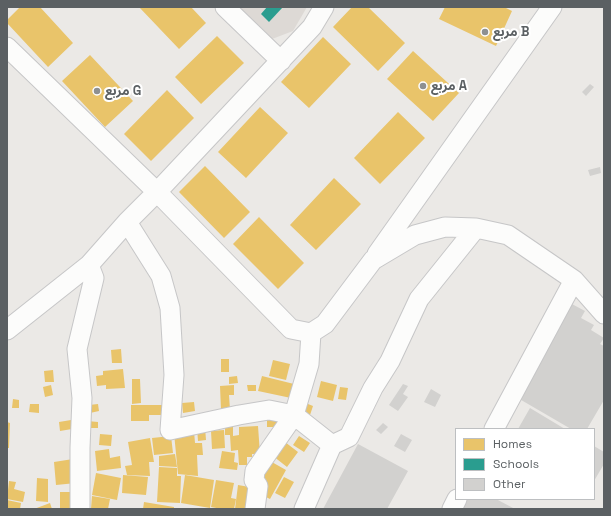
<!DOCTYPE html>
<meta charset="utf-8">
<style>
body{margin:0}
#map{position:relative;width:611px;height:516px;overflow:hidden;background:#ebe9e6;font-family:"Space Grotesk",sans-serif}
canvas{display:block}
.frame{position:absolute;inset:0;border:8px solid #5b6063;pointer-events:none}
.legend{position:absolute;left:455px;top:428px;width:140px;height:72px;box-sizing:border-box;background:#fff;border:1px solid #bdbfc1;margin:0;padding:5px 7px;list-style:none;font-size:12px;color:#5b6063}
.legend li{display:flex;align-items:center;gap:8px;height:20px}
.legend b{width:20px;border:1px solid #bdbfc1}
</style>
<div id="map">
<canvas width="611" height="516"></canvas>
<div class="frame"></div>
<ul class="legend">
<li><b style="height:11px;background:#e9c46a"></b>Homes</li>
<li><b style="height:11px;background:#2a9d8f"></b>Schools</li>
<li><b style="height:11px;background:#d2d1cf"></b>Other</li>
</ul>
</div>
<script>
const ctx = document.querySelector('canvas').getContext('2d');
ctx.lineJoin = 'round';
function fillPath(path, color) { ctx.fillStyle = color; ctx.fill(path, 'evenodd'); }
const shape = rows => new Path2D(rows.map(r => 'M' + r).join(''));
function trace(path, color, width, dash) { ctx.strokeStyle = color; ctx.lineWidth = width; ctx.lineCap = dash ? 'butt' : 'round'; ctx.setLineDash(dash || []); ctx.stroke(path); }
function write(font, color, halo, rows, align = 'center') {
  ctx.font = font + ' "Space Grotesk","Noto Sans Arabic",sans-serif'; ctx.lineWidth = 4; ctx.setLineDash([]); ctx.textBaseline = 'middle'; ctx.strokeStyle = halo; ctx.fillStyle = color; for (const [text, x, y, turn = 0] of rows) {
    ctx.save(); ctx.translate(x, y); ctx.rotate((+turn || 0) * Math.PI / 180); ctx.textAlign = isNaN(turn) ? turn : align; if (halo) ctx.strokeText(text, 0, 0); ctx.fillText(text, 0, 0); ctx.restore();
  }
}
fillPath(shape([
 [239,7,307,7,293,31,272,39]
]), '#ddd9d5');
fillPath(shape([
 [20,7,40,7,73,43,48,67,7,23,7,20],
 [139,7,191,7,206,23,179,49],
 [352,7,368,7,405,43,378,71,333,27],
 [445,7,504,7,512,11,496,46,439,19],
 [217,36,244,63,201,104,175,77],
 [323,37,351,64,309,108,281,82],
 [413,51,459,93,433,121,387,79],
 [90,55,133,101,105,127,62,81],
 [167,90,194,118,151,161,124,134],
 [260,107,288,133,246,178,218,152],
 [398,112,425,138,380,184,354,158],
 [205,166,250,212,224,238,179,192],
 [334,178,361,204,316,250,290,225],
 [259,217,304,263,278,289,233,244],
 [121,349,122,363,112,363,111,350],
 [221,359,229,359,229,372,221,372],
 [273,360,290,364,286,380,269,376],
 [123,369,125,388,106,389,106,385,97,386,96,376,103,375,103,371],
 [53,370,54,382,45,382,44,371],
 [237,376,238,383,229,384,229,377],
 [262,376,294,384,291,398,258,391],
 [132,379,140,379,141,403,132,404],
 [321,381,337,385,333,401,317,397],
 [51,385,53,395,45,397,43,387],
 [234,385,234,395,229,395,230,410,221,410,220,386],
 [247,385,256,385,256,391,248,391],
 [340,387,348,388,346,400,338,399],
 [13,399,19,400,19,408,12,408],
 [194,402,195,411,183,413,182,403],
 [303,402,313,406,310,415,300,411],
 [30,404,39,404,39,413,29,412],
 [98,404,99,411,90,413,89,405],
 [131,405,162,405,162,415,149,415,149,421,131,421],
 [267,418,280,418,280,427,267,427],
 [71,420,72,429,60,431,59,422],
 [87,421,98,422,98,428,88,428],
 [7,422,10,423,9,448,7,448],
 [225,423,233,423,233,436,239,435,239,427,258,426,260,454,252,454,252,457,247,457,247,465,239,465,238,450,231,451,230,435,225,435],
 [205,427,206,440,198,441,197,428],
 [224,430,225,448,212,449,211,431],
 [194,431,195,443,202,443,203,455,197,455,198,476,178,474,174,433],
 [100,434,112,435,111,446,99,445],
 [171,436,173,453,154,455,152,438],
 [299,436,310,443,304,452,293,445],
 [150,438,154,462,149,462,150,476,127,475,125,466,132,465,128,442],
 [285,442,298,452,287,467,273,456],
 [109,449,110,458,120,456,121,468,97,471,95,451],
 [222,451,235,453,234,462,238,463,237,470,219,468],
 [175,454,177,467,159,466,159,456],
 [73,459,76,483,56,485,54,462],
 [270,461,286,470,270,499,258,493,259,481],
 [159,467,177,468,177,476,181,476,180,503,157,502],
 [96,473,121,478,117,500,92,495],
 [123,475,148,477,146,495,122,493],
 [185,475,214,480,210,508,181,503],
 [284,477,294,482,285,498,275,493],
 [37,478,48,479,48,502,36,501],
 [216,480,234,483,231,498,236,499,234,509,222,509,211,507],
 [9,481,16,482,14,489,25,492,23,502,7,499],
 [238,485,255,488,252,509,235,509],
 [60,492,72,492,72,509,60,509],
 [92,496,110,499,108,509,91,509],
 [7,500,21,503,20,509,7,509],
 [144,502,174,507,174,509,143,509],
 [50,503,52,509,34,509]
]), '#e9c46a');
fillPath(shape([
 [267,7,283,7,269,22,261,14]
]), '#2a9d8f');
fillPath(shape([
 [590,84,594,87,586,96,582,92],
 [600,167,601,173,590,176,588,170],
 [570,303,585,311,581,318,594,325,591,330,604,338,600,344,604,346,604,400,587,429,571,429,516,397],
 [403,384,408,386,403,394,408,397,398,411,389,405],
 [431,389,441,395,435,407,424,402],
 [530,408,565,429,518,429],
 [383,423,388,427,381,434,376,430],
 [401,434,412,440,405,452,394,446],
 [358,444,408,471,387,509,323,509],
 [594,446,604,452,604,464,594,481],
 [465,499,496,499,515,509,460,509]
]), '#d2d1cf');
const minor = shape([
 [225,7,281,61],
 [7,47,157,192,291,329,311,333,325,324,373,260,415,235,445,227,476,228,508,235,574,280,604,314],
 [127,222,161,276,170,308,174,375,170,430,239,415,269,410,294,415,332,445],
 [377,254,552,7],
 [7,330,89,265,127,222,157,192,312,27,324,7],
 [494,429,574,280],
 [80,509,80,448,82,398,77,349,94,278,89,265],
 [255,509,258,486,254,480,255,471,294,415,309,364,311,333],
 [304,509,332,445,349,437,373,388,390,361,419,299,476,228],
 [452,509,457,499]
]);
trace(minor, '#c6c6c7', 21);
trace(minor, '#fcfcfb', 19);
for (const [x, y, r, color] of [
 [485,32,4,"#8d9091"],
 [423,86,4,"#8d9091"],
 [97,91,4,"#8d9091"]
]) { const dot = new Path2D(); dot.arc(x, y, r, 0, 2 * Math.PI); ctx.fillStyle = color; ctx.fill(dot); trace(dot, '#fff', 1.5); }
write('bold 13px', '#5b6063', '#fff', [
 ["مربع B",493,32],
 ["مربع A",431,86],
 ["مربع G",105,91]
], 'left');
</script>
